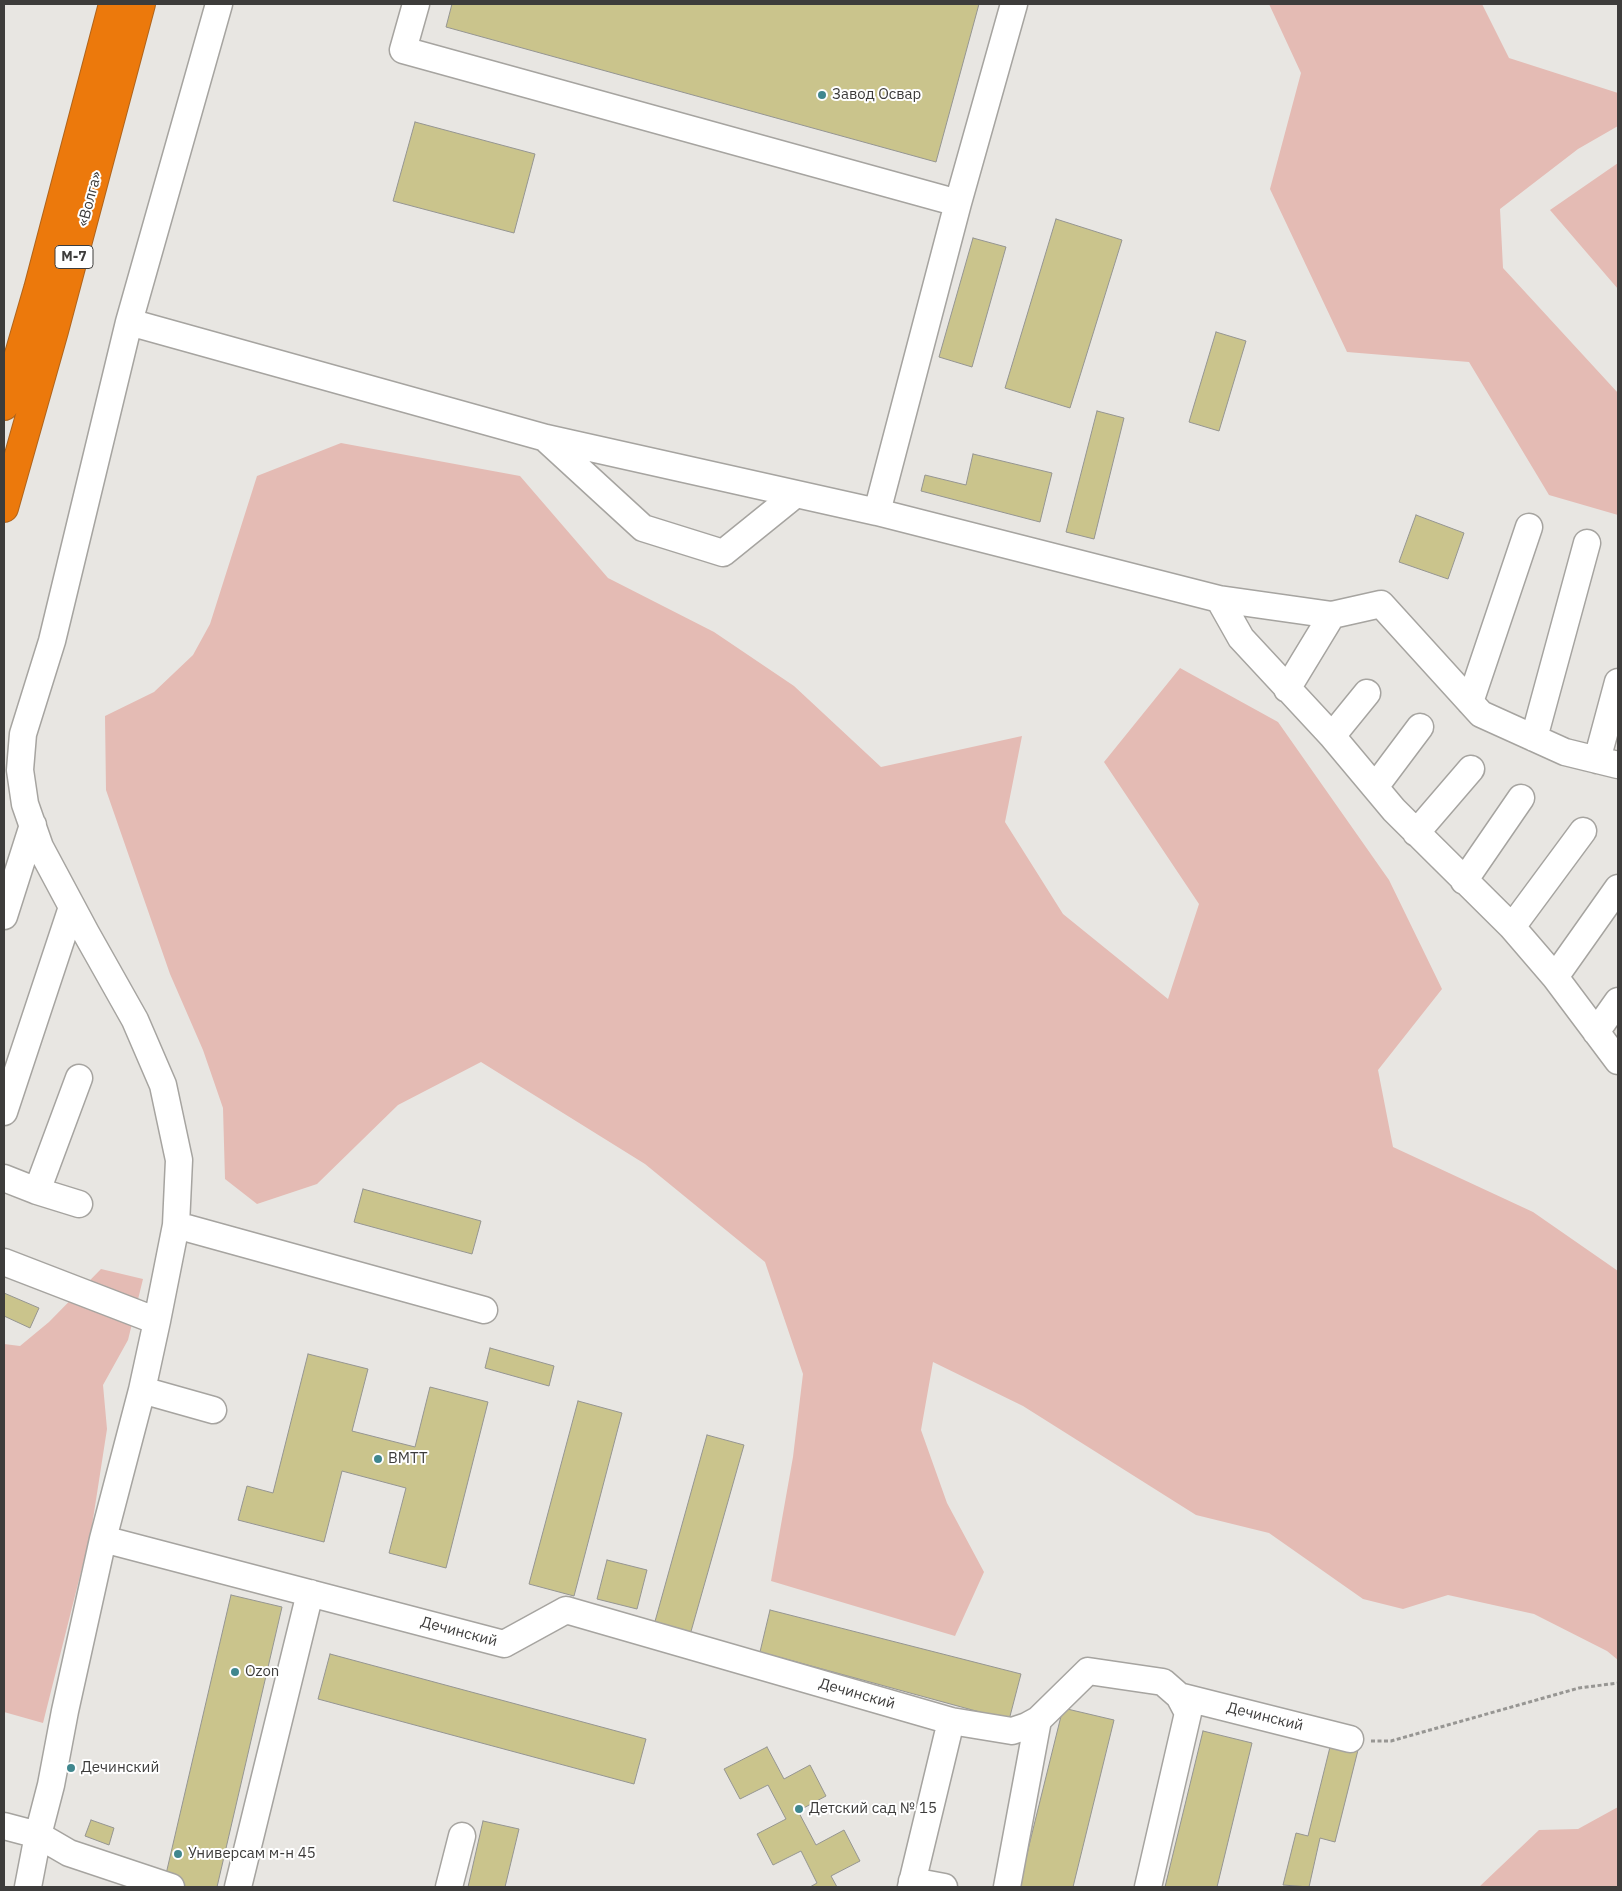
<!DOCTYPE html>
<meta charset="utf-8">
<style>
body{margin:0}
#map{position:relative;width:1622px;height:1891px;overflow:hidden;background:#e8e6e2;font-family:"IBM Plex Sans",sans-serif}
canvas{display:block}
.frame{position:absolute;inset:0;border:5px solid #3d3c3b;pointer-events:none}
</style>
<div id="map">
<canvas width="1622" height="1891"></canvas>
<div class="frame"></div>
</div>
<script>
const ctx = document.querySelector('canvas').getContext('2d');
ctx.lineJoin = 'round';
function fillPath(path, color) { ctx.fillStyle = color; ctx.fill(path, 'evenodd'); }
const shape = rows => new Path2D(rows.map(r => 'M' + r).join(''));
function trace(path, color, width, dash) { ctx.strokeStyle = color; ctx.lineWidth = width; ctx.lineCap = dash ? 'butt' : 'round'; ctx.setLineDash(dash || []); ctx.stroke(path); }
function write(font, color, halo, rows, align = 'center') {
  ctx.font = font + ' "IBM Plex Sans",sans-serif'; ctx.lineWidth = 4; ctx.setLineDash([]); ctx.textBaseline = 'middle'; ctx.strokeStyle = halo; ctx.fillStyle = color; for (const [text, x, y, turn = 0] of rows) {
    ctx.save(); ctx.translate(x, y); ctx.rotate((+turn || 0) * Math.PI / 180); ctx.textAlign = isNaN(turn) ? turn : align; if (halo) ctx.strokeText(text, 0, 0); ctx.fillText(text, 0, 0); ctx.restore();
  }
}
fillPath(shape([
 [1269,4,1482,4,1509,58,1618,93,1618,126,1578,149,1500,209,1503,268,1618,393,1618,515,1549,495,1469,362,1347,352,1270,189,1301,73],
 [1618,163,1618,289,1550,210],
 [341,443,520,476,608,578,714,632,794,686,881,767,1022,736,1005,822,1063,914,1168,999,1199,904,1104,762,1180,668,1278,722,1389,880,1442,989,1378,1070,1393,1147,1533,1212,1618,1271,1618,1660,1607,1651,1534,1614,1448,1595,1403,1609,1363,1599,1269,1533,1196,1515,1023,1406,933,1362,921,1430,947,1503,984,1572,955,1636,771,1581,793,1457,803,1374,765,1262,645,1164,481,1062,398,1105,317,1184,257,1204,225,1179,223,1108,203,1050,170,974,106,790,105,716,154,692,193,655,210,624,257,476],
 [101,1269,143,1279,128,1340,103,1385,107,1429,91,1532,43,1723,4,1712,4,1344,20,1346,49,1322],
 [1618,1807,1618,1887,1479,1887,1539,1830,1578,1829]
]), '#e4bbb4');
const building = shape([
 [452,4,979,4,936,162,446,27,452,4],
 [415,122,535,154,514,233,393,201,415,122],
 [1056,219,1122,240,1070,408,1005,388,1056,219],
 [973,238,1006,247,972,367,939,357,973,238],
 [1216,332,1246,341,1219,431,1189,422,1216,332],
 [1097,411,1124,418,1094,539,1066,532,1097,411],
 [973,454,1052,473,1040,522,921,491,925,475,966,485,973,454],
 [1416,515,1464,533,1448,579,1399,562,1416,515],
 [363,1189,481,1221,472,1254,354,1222,363,1189],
 [4,1293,39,1308,30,1328,4,1316,4,1293],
 [490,1348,554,1366,549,1386,485,1368,490,1348],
 [308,1354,368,1369,352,1431,415,1447,430,1387,488,1402,446,1568,389,1553,406,1488,342,1471,324,1542,238,1520,247,1486,273,1493,308,1354],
 [578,1401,622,1413,574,1596,529,1584,578,1401],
 [707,1435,744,1445,690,1635,654,1625,707,1435],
 [607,1560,647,1570,637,1609,597,1599,607,1560],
 [231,1595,282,1607,217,1887,163,1887,231,1595],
 [770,1610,1021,1674,1009,1720,760,1652,770,1610],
 [330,1654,646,1739,634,1784,318,1699,330,1654],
 [1063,1708,1114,1720,1073,1887,1023,1887,1019,1886,1063,1708],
 [1203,1731,1252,1743,1217,1887,1165,1887,1203,1731],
 [1331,1743,1358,1750,1335,1842,1320,1838,1309,1887,1283,1885,1296,1833,1308,1836,1331,1743],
 [767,1747,784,1779,810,1765,826,1796,798,1811,816,1845,844,1830,860,1861,831,1876,837,1887,810,1887,817,1883,801,1851,773,1865,757,1834,786,1819,768,1785,740,1799,724,1769,767,1747],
 [91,1820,114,1828,109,1845,85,1836,91,1820],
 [483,1821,519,1829,505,1887,468,1887,483,1821]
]);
fillPath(building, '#cac48c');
trace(building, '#959591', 1);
const minor = shape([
 [416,4,403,50,958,203,877,512],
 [958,203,1014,4],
 [129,322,546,438,877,512,1219,599,1332,615,1381,604,1481,714,1565,752,1618,765],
 [546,439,643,528,723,553,796,494],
 [1219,599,1241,638,1332,736,1394,810,1512,927,1555,977,1618,1061],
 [1287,689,1332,615],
 [1470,702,1529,527],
 [1332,736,1367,693],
 [1534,738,1587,543],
 [1597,760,1618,682],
 [1375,787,1420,727],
 [1416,833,1471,769],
 [1464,881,1521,798],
 [4,916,33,825],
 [1512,927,1583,831],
 [1555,977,1618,888],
 [1596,1032,1618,1001],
 [4,1112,72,907],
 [4,1178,37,1191,79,1204],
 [37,1191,79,1078],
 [176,1225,484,1310],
 [4,1262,157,1321],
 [142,1390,213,1410],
 [103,1539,504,1644,566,1610,951,1721,1012,1731,1027,1726,1038,1720,1088,1671,1163,1682,1179,1696,1188,1713,1148,1887],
 [1179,1696,1350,1739],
 [4,1826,38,1835,69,1853,171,1887],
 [912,1881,944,1887],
 [28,1887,38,1835,51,1785,65,1711,103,1539,142,1390,157,1321,176,1225,179,1160,163,1085,135,1020,86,933,40,847,25,804,20,770,23,734,52,641,129,322,219,4],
 [238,1887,310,1593],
 [449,1887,462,1836],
 [911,1887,951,1721],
 [1007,1887,1038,1720]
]);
const highway = shape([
 [4,406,38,289,113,4],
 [4,508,54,331,141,4]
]);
trace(minor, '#a6a4a0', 29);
trace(highway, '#af641c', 30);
trace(shape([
 [1371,1741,1391,1741,1579,1688,1618,1683]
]), '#979693', 3, [4, 2.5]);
trace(minor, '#fff', 26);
trace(highway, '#ec790c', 28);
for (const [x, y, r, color] of [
 [822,95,5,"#40878e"],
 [378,1459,5,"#40878e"],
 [235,1672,5,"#40878e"],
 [71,1768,5,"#40878e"],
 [799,1809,5,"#40878e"],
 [178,1854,5,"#40878e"]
]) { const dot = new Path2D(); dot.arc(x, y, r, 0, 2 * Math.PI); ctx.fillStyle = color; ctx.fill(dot); trace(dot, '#fff', 2); }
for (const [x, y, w] of [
 [74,257,38]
]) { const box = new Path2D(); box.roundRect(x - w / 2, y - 11.5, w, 23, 4); ctx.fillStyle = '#fff'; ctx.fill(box); trace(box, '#3d3c3b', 1); }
write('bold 14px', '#3d3c3b', null, [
 ["М-7",74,257]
]);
write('15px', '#3d3c3b', '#fff', [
 ["Завод Освар",832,95],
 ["ВМТТ",388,1459],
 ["Ozon",245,1672],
 ["Дечинский",81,1768],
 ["Детский сад № 15",809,1809],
 ["Универсам м-н 45",188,1854]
], 'left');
write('15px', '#3d3c3b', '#fff', [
 ["«Волга»",90,199,-75],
 ["Дечинский",459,1632,15],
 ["Дечинский",857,1694,16],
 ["Дечинский",1265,1717,14]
]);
</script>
